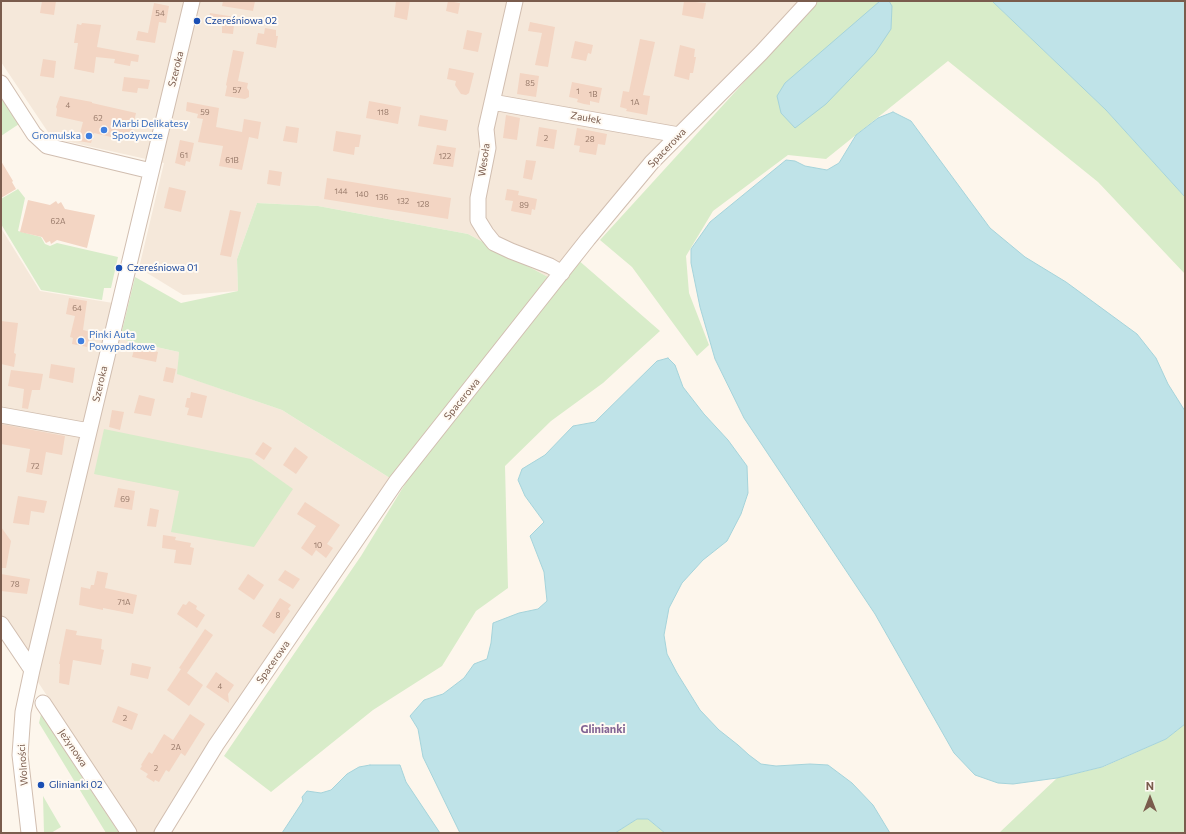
<!DOCTYPE html>
<meta charset="utf-8">
<style>
body{margin:0}
#map{position:relative;width:1186px;height:834px;overflow:hidden;background:#fdf6ec;font-family:Commissioner,sans-serif}
canvas{display:block}
.frame{position:absolute;inset:0;border:2px solid #7a5c4d;pointer-events:none}
.north{position:absolute;left:1130px;top:778px;width:40px;height:40px;-webkit-text-stroke:3px #fffaf3;paint-order:stroke;rotate:0deg;font-size:11px;font-weight:700;line-height:16px;text-align:center;color:#7a5c4d}
.north::after{content:'';display:block;margin:auto;width:14px;height:18px;background:#7a5c4d;clip-path:polygon(50% 0,100% 100%,50% 72%,0 100%)}
</style>
<div id="map">
<canvas width="1186" height="834"></canvas>
<div class="frame"></div>
<div class="north">N</div>
</div>
<script>
const ctx = document.querySelector('canvas').getContext('2d');
ctx.lineJoin = 'round';
function fillPath(path, color) { ctx.fillStyle = color; ctx.fill(path, 'evenodd'); }
const shape = rows => new Path2D(rows.map(r => 'M' + r).join(''));
function trace(path, color, width, dash) { ctx.strokeStyle = color; ctx.lineWidth = width; ctx.lineCap = dash ? 'butt' : 'round'; ctx.setLineDash(dash || []); ctx.stroke(path); }
function write(font, color, halo, rows, align = 'center') {
  ctx.font = font + ' Commissioner,sans-serif'; ctx.lineWidth = 4; ctx.setLineDash([]); ctx.textBaseline = 'middle'; ctx.strokeStyle = halo; ctx.fillStyle = color; for (const [text, x, y, turn = 0] of rows) {
    ctx.save(); ctx.translate(x, y); ctx.rotate((+turn || 0) * Math.PI / 180); ctx.textAlign = isNaN(turn) ? turn : align; if (halo) ctx.strokeText(text, 0, 0); ctx.fillText(text, 0, 0); ctx.restore();
  }
}
fillPath(shape([
 [1,1,809,1,548,277,468,234,318,206,257,203,237,259,238,291,183,295,139,268,164,163,52,138,1,62],
 [1,228,40,291,119,304,111,337,179,352,178,374,282,410,393,480,162,833,136,833,1,625]
]), '#f5e8da');
fillPath(shape([
 [818,1,992,1,1106,110,1185,197,1185,274,1098,182,948,61,826,159,788,155,713,211,686,256,689,293,709,345,697,356,632,267,600,240],
 [1,98,19,124,1,136],
 [18,189,25,198,18,231,41,237,45,244,50,246,57,243,118,257,111,288,104,288,102,300,41,290,1,224,1,199],
 [257,203,318,206,468,234,548,277,538,296,393,480,282,410,177,374,179,352,120,339,135,277,181,303,238,291,237,259],
 [577,259,660,331,603,383,551,421,505,466,508,588,476,611,442,666,373,710,271,792,224,756,361,556,424,453],
 [104,429,251,459,293,489,254,547,171,532,179,491,94,474],
 [41,714,119,833,106,833,39,723],
 [1185,724,1185,833,999,833,1057,778,1103,767,1166,739],
 [43,796,61,827,51,833,44,833],
 [637,819,648,819,665,833,615,833]
]), '#d8ecc9');
const water = shape([
 [880,1,889,1,892,6,891,29,875,53,826,104,795,128,781,113,777,96,785,83,880,1],
 [992,1,1185,1,1185,197,1106,110,992,1],
 [893,112,911,121,990,228,1025,257,1066,282,1137,334,1156,358,1168,384,1185,411,1185,724,1166,739,1102,767,1057,778,1013,784,998,783,975,775,954,753,875,614,744,418,715,359,700,307,691,263,691,249,710,222,786,160,795,161,805,166,827,170,839,163,856,135,878,118,893,112],
 [668,358,675,365,683,387,704,414,728,440,747,466,748,493,741,514,727,541,703,560,682,583,669,608,664,635,667,654,677,673,700,710,719,730,738,745,749,755,761,764,776,766,810,764,828,765,852,783,873,805,890,833,665,833,648,819,637,819,615,833,460,833,423,757,418,729,410,716,424,700,443,694,464,678,474,664,487,659,491,643,493,623,519,613,538,609,547,601,544,572,530,536,544,522,525,496,518,480,522,469,545,455,573,426,595,422,657,361,668,358],
 [370,765,400,765,406,782,440,833,282,833,303,801,302,797,307,791,321,793,331,790,347,774,359,767,370,765]
]);
fillPath(water, '#bfe3e8');
trace(water, '#a5d3da', 1);
fillPath(shape([
 [42,1,56,1,54,15,40,13],
 [223,1,255,1,253,11,222,6],
 [396,1,410,1,407,20,394,17],
 [448,1,460,3,458,14,446,11],
 [684,1,706,3,703,19,682,15],
 [154,3,169,6,166,23,159,22,155,43,136,40,138,31,148,33],
 [210,13,235,17,233,34,222,33,222,26,208,24],
 [530,22,555,27,548,67,535,65,542,33,528,31],
 [82,23,101,25,97,47,139,55,138,62,131,61,130,66,114,63,115,59,96,57,94,73,74,69,78,43,74,43,77,24,81,25],
 [265,28,276,30,276,36,278,36,276,48,256,44,258,33,264,34],
 [467,30,482,33,478,52,463,49],
 [640,39,655,42,643,95,650,96,647,115,626,111,627,109,620,107,623,91,629,92],
 [575,41,593,45,591,54,588,53,586,61,571,58],
 [680,45,695,49,694,57,696,57,693,73,690,73,689,80,674,76],
 [233,50,244,52,238,81,248,83,247,88,249,91,249,97,245,99,225,96,227,86,226,85],
 [43,59,56,61,54,78,40,76],
 [449,68,474,73,469,93,466,95,461,94,455,85,456,81,447,79],
 [520,73,539,76,536,97,517,94],
 [124,77,150,80,148,89,138,88,137,93,122,91],
 [572,82,602,88,599,103,590,101,590,105,584,104,577,102,578,99,569,97],
 [60,96,92,102,92,103,136,113,130,139,111,135,111,137,94,133,91,143,78,141,83,122,56,116,57,109,56,107],
 [369,101,401,107,398,124,366,118],
 [187,102,219,108,216,127,242,132,244,119,261,122,258,139,249,137,242,170,219,166,223,146,198,142,203,119,197,118,198,114,186,111],
 [420,115,448,120,446,131,418,126],
 [506,115,520,118,517,140,503,138],
 [286,126,299,128,297,143,283,141],
 [539,127,557,130,554,149,536,146],
 [577,128,607,134,605,145,598,144,596,155,579,152,580,146,574,145],
 [336,131,361,135,359,147,355,147,354,155,333,151],
 [180,140,194,143,190,162,186,161,185,166,175,163],
 [437,145,456,148,453,167,433,164],
 [526,160,536,161,532,180,523,178],
 [1,161,13,181,12,182,16,189,1,198],
 [269,170,282,172,280,186,267,184],
 [327,178,451,198,448,219,324,199],
 [169,187,186,191,181,212,164,208],
 [507,189,519,191,518,195,537,199,535,210,532,209,531,215,511,211,513,201,505,200],
 [28,200,50,205,56,201,58,204,61,202,65,209,95,215,87,248,57,240,51,244,50,241,46,243,42,237,20,232],
 [230,210,241,212,231,257,220,255],
 [69,298,87,301,83,330,91,332,87,347,72,344,73,338,70,337,75,316,66,314],
 [1,321,18,323,14,353,16,354,14,367,1,364],
 [135,347,158,352,156,362,132,357],
 [51,364,75,368,73,383,49,378],
 [166,367,176,369,173,383,163,381],
 [11,370,43,374,40,390,32,390,28,409,22,408,24,389,8,386],
 [191,392,207,396,202,418,187,415,189,408,185,407,187,398,190,398],
 [139,395,155,399,151,416,134,413],
 [112,410,124,412,120,430,109,427],
 [1,424,65,436,62,455,46,452,42,475,26,472,30,449,1,444],
 [263,442,272,448,264,460,255,454],
 [295,447,308,457,296,474,283,465],
 [118,488,135,491,132,510,114,507],
 [18,496,47,501,44,513,31,511,29,525,13,523],
 [305,502,340,525,327,544,333,548,326,558,316,550,312,556,301,548,316,526,297,514],
 [150,508,159,510,156,527,147,526],
 [1,527,11,541,6,568,1,568],
 [163,535,176,537,175,540,191,543,190,547,194,548,191,565,174,563,176,550,162,548],
 [285,570,300,579,293,589,278,580],
 [97,571,108,573,105,588,137,595,133,614,103,608,103,610,79,605,81,587,90,589,91,585,94,585],
 [1,574,30,579,27,594,1,591],
 [248,574,264,585,254,600,238,589],
 [280,598,291,605,288,609,290,611,274,634,262,626],
 [189,601,197,606,196,609,205,615,197,628,177,614,183,604,186,605],
 [66,629,77,631,76,635,102,639,101,649,104,650,101,665,73,660,69,685,59,683,60,664,59,664],
 [205,629,213,635,187,673,203,685,189,706,167,690,181,669,179,668],
 [132,663,151,667,148,679,130,675],
 [216,672,234,685,228,694,229,703,206,687],
 [118,706,138,714,132,730,112,722],
 [190,714,205,724,185,756,181,753,169,772,166,770,159,782,155,780,154,782,146,777,148,774,140,769,142,766,141,765,149,752,152,754,164,734,173,740]
]), '#f3d5c3');
const minor = shape([
 [515,1,486,129,488,148,478,198,478,220,486,233,494,243,511,251,550,266,562,273],
 [1,83,34,134,47,146,151,171],
 [492,102,679,135],
 [1,415,89,431],
 [1,624,32,670],
 [43,703,129,833],
 [29,833,20,755,23,712,32,670,192,1],
 [162,833,216,745,396,482,588,239,652,162,761,53,809,1]
]);
trace(minor, '#d1beb0', 17);
trace(minor, '#fff', 15);
for (const [x, y, r, color] of [
 [197,21,4,"#1a4fb4"],
 [104,130,4,"#3f7fe0"],
 [89,136,4,"#3f7fe0"],
 [119,268,4,"#1a4fb4"],
 [81,341,4,"#3f7fe0"],
 [41,785,4,"#1a4fb4"]
]) { const dot = new Path2D(); dot.arc(x, y, r, 0, 2 * Math.PI); ctx.fillStyle = color; ctx.fill(dot); trace(dot, '#fffaf3', 1.5); }
write('8px', '#987a6a', null, [
 ["54",160,13],
 ["85",530,83],
 ["57",237,90],
 ["1",578,91],
 ["1B",593,94],
 ["1A",635,102],
 ["4",68,105],
 ["59",205,112],
 ["118",383,112],
 ["62",98,118],
 ["2",546,138],
 ["28",590,139],
 ["61",184,155],
 ["122",445,156],
 ["61B",232,160],
 ["144",341,191],
 ["140",362,194],
 ["136",382,197],
 ["132",403,201],
 ["128",423,204],
 ["89",524,205],
 ["62A",58,221],
 ["64",77,308],
 ["72",35,466],
 ["69",125,499],
 ["10",318,545],
 ["78",15,584],
 ["71A",124,602],
 ["8",278,615],
 ["4",220,686],
 ["2",125,718],
 ["2A",176,747],
 ["2",156,768]
]);
write('10px', '#164399', '#fffaf3', [
 ["Czereśniowa 02",205,21],
 ["Czereśniowa 01",127,268],
 ["Glinianki 02",49,785]
], 'left');
write('10px', '#7a5c4d', '#fffaf3', [
 ["Szeroka",176,69,-76],
 ["Zaułek",586,118,10],
 ["Spacerowa",667,148,-46],
 ["Wesoła",484,160,-82],
 ["Szeroka",100,384,-77],
 ["Spacerowa",462,399,-51],
 ["Spacerowa",273,662,-55],
 ["Jeżynowa",73,748,56],
 ["Wolności",23,765,-94]
]);
write('10px', '#366cbe', '#fffaf3', [
 ["Marbi Delikatesy",112,124],
 ["Spożywcze",112,136],
 ["Gromulska",81,136,"right"],
 ["Pinki Auta",89,335],
 ["Powypadkowe",89,347]
], 'left');
write('bold 11px', '#846695', '#fffaf3', [
 ["Glinianki",603,729]
]);
</script>
